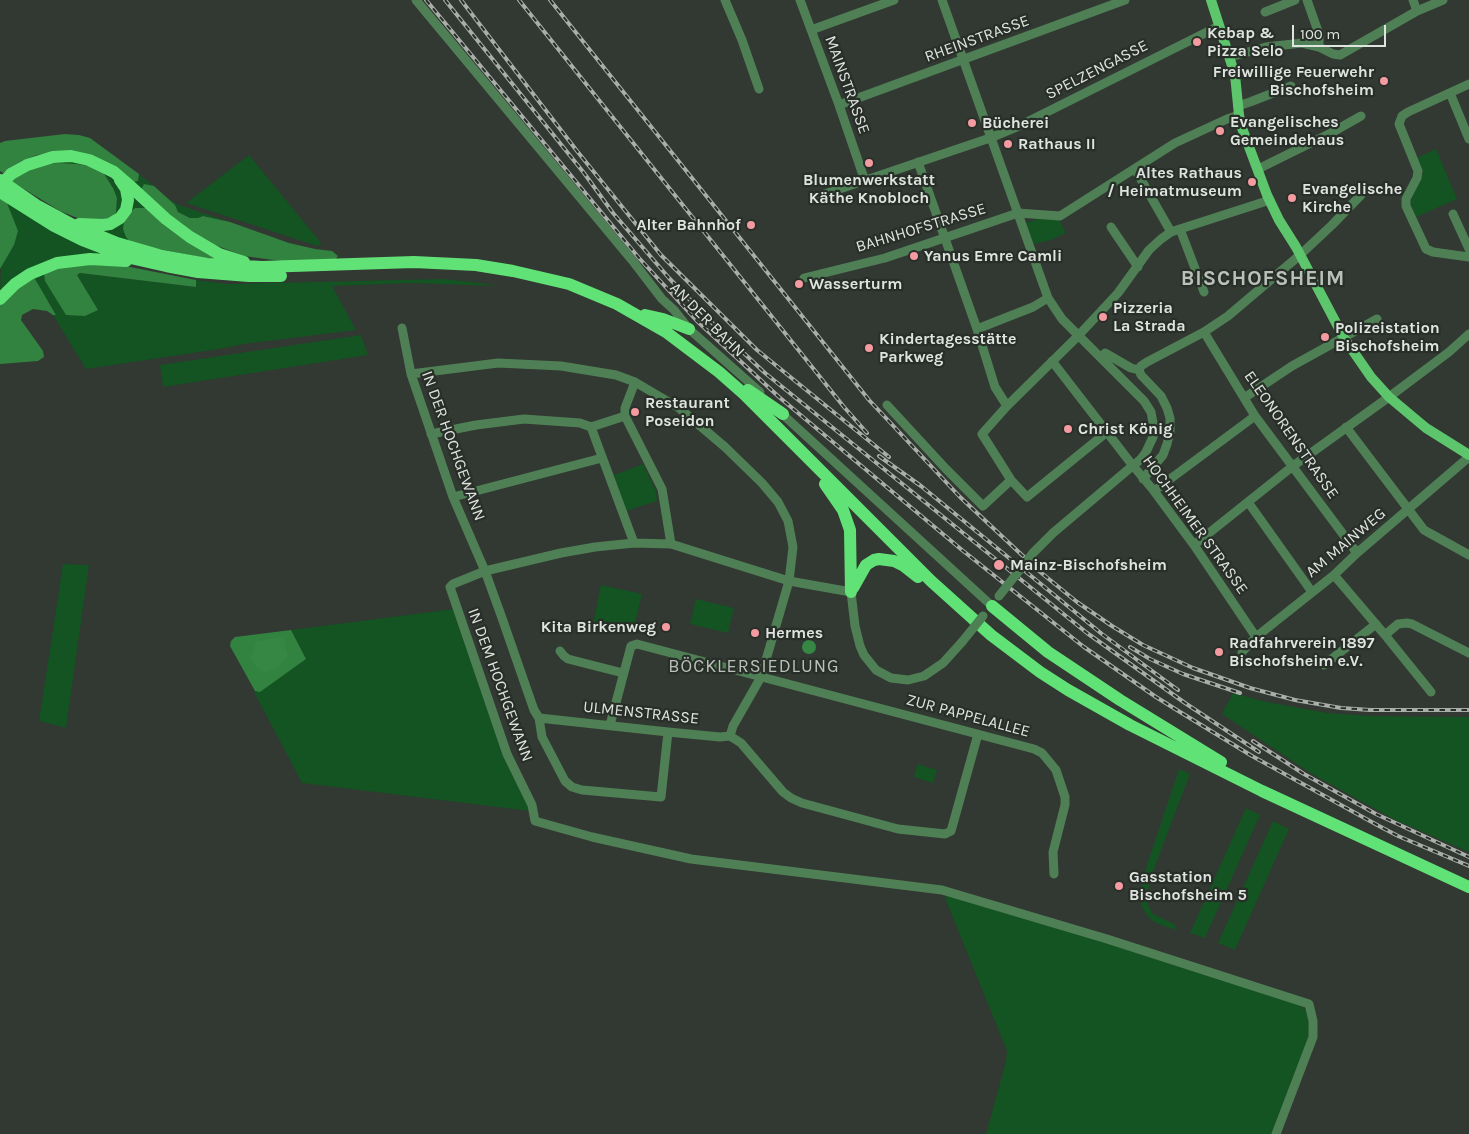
<!DOCTYPE html>
<meta charset="utf-8">
<style>
body{margin:0}
#map{position:relative;width:1469px;height:1134px;overflow:hidden;background:#323832;font-family:Karla,sans-serif}
canvas{display:block}
.scale{position:absolute;left:1292px;top:25px;width:94px;height:22px;box-sizing:border-box;border:2px solid #e0e4e0;border-top:0;padding-left:6px;font-size:15px;line-height:18px;white-space:nowrap;color:#e0e4e0;-webkit-text-stroke:4px #282e28;paint-order:stroke}
</style>
<div id="map">
<canvas width="1469" height="1134"></canvas>
<div class="scale">100 m</div>
</div>
<script>
const ctx = document.querySelector('canvas').getContext('2d');
ctx.lineJoin = 'round';
function fillPath(path, color) { ctx.fillStyle = color; ctx.fill(path, 'evenodd'); }
const shape = rows => new Path2D(rows.map(r => 'M' + r).join(''));
function trace(path, color, width, dash) { ctx.strokeStyle = color; ctx.lineWidth = width; ctx.lineCap = dash ? 'butt' : 'round'; ctx.setLineDash(dash || []); ctx.stroke(path); }
function write(font, color, halo, rows, align = 'center') {
  ctx.font = font + ' Karla,sans-serif'; ctx.lineWidth = 4.5; ctx.setLineDash([]); ctx.textBaseline = 'middle'; ctx.strokeStyle = halo; ctx.fillStyle = color; for (const [text, x, y, turn = 0] of rows) {
    ctx.save(); ctx.translate(x, y); ctx.rotate((+turn || 0) * Math.PI / 180); ctx.textAlign = isNaN(turn) ? turn : align; if (halo) ctx.strokeText(text, 0, 0); ctx.fillText(text, 0, 0); ctx.restore();
  }
}
fillPath(shape([
 [1436,149,1457,199,1416,217,1410,203,1423,172,1417,158],
 [249,155,322,244,317,246,186,203],
 [69,159,111,174,122,190,123,206,113,218,113,188,103,172,58,163],
 [139,174,154,186,144,184,143,193,133,182,138,181],
 [131,195,153,212,132,244,101,233,113,225],
 [164,196,179,205,230,222,203,216,198,218,190,218,178,212,175,205],
 [7,203,122,258,91,254,0,293,1,266,14,245],
 [1040,218,1059,220,1066,233,1051,240,1034,244,1026,223],
 [45,269,98,310,77,275,80,273,195,287,196,280,227,284,444,279,481,283,497,286,411,283,332,286,356,330,244,344,219,349,86,369,53,315,56,315,49,302,26,278],
 [361,335,368,355,163,387,160,365],
 [643,464,656,491,657,501,626,511,614,475],
 [63,564,89,565,66,728,39,721],
 [601,585,642,594,633,633,593,624],
 [696,599,734,608,728,633,690,624],
 [454,609,529,805,530,811,302,783,254,692,255,691,260,691,305,659,291,630],
 [1233,693,1262,701,1327,713,1371,716,1469,717,1469,852,1395,820,1312,774,1222,714],
 [917,764,937,770,933,783,914,777],
 [1179,769,1190,774,1151,877,1147,895,1148,905,1153,914,1176,925,1175,930,1156,923,1148,917,1142,907,1139,894,1143,877],
 [1246,808,1260,815,1205,938,1190,933],
 [1273,821,1289,829,1235,950,1218,943],
 [948,893,1299,1004,1307,1012,1309,1027,1308,1042,1272,1134,986,1134,1006,1061,1007,1051,945,898]
]), '#145322');
fillPath(shape([
 [65,134,79,135,90,138,139,174,138,181,133,182,55,152,37,155,21,161,3,173,0,171,0,143,5,141],
 [58,163,77,164,94,167,103,172,113,188,117,198,116,212,113,218,85,221,60,211,11,181,37,164],
 [144,184,154,186,175,205,178,212,190,218,198,218,203,216,230,222,289,243,315,249,332,251,338,256,335,260,288,262,244,256,207,242,184,229,143,193,142,188],
 [0,197,7,203,18,231,14,245,0,269],
 [135,208,145,208,153,212,221,261,132,244,126,237,123,229,124,221,128,214],
 [62,264,115,264,196,280,196,287,80,273,77,275,98,310,85,316,66,315,45,281,44,274],
 [32,278,35,279,56,315,53,315,47,311,33,309,22,315,21,320,43,351,44,357,38,361,0,364,0,305,17,284],
 [291,630,306,659,260,692,255,691,230,646,231,641,235,637]
]), '#328240');
fillPath(shape([
 [283,637,288,656,277,668,265,672,256,667,251,658,256,641],
 '802 647a7 7 0 1 1 14 0a7 7 0 1 1-14 0Z'
]), '#368644');
trace(shape([
 [416,0,632,260,662,299,674,310,689,329,760,392],
 [725,0,742,40,759,89],
 [800,0,839,105,865,181],
 [942,0,1048,298,1062,319,1144,401,1151,412,1154,428,1153,437,1146,452,1141,459],
 [1307,0,1319,34,1319,47],
 [1413,0,1417,11],
 [1265,12,1295,0],
 [811,30,894,0],
 [1230,57,1266,47,1302,43,1319,47,1333,54,1340,55,1417,11,1443,0],
 [1469,84,1408,112,1402,116,1399,124,1418,171,1417,178,1406,199,1406,206,1426,249,1433,252,1469,257],
 [1450,93,1469,139],
 [839,105,1125,0],
 [1238,106,1250,102,1291,86],
 [918,162,977,329,995,387,1007,406],
 [1135,169,1171,232],
 [1258,169,1331,133,1361,116],
 [816,197,990,138,1019,126,1219,26],
 [1453,214,1469,249],
 [1111,227,1138,267],
 [1180,229,1204,292],
 [804,278,885,258,1018,213,1060,216,1175,143,1227,119,1239,115],
 [402,328,411,374,453,497,485,571,502,618,534,710,539,718,542,737,565,781,572,787,582,790,661,797,668,732],
 [977,329,1033,307,1048,298],
 [1204,332,1255,416,1357,553],
 [1105,353,1131,368,1139,370,1141,375,1161,396,1167,408,1170,418,1170,432,1167,444,1163,455,1143,479],
 [1052,361,1130,462,1154,491,1194,545,1256,637],
 [1139,370,1141,366,1147,362,1204,332,1228,316,1300,255,1332,225,1361,195],
 [411,374,498,363,561,366,616,375,635,382,679,408,725,447,762,483,778,502,788,521,793,547,789,581,761,677,733,726,730,736],
 [635,382,625,408,625,416,662,489,671,544],
 [1244,398,1292,366,1377,319],
 [887,405,946,469,983,506,1011,480],
 [780,412,992,606],
 [591,427,634,543],
 [591,427,625,416],
 [1346,427,1424,530,1469,555],
 [1107,432,1027,497,1011,480,982,434,1007,406,1078,336,1118,293,1149,250,1161,239,1171,232,1180,229,1270,200],
 [431,434,476,425,524,419,580,423,591,427],
 [1154,491,1255,416],
 [453,497,602,458],
 [1248,502,1312,592],
 [1194,545,1293,466,1389,397,1449,352,1469,334],
 [1033,553,1053,533,1130,468],
 [1334,575,1385,635,1431,692],
 [1385,635,1398,624,1407,623,1412,624,1469,653],
 [962,642,943,663,924,676,908,680,891,678,876,670,864,655,860,646,855,626,851,592,789,581,671,544,634,543,595,547,561,553,485,571,453,584,450,587,507,754,532,805,535,821,592,837,691,859,942,890,1107,939,1309,1004,1313,1021,1313,1037,1276,1134],
 [560,651,564,656,568,659,623,673],
 [1242,652,1256,637,1334,575,1357,553,1469,457],
 [1324,665,1376,624],
 [539,718,668,732,720,737,730,736],
 [610,725,631,646,637,644,1034,749,1042,753,1056,770,1065,797,1065,805,1053,852,1054,874],
 [730,736,741,743,783,792,791,798,802,803,898,829,945,834,951,831,953,824,978,734]
]), '#4f7f54', 9);
trace(shape([
 [1211,0,1235,75,1239,115,1242,128,1267,195,1279,220,1296,247,1344,338,1371,377,1389,397,1426,428,1469,455]
]), '#5dc66d', 10);
trace(shape([
 [11,174,27,165,53,157,71,156,89,160,114,172,129,185,166,219,190,237,219,254,244,262],
 [0,180,36,205,71,224,117,243,162,256,207,264,262,267,414,262,476,265,513,271,569,284,617,304,666,332,719,372,744,394,931,581,991,635,1040,672,1068,690,1130,725,1262,791,1469,887],
 [0,192,54,226,82,240,126,257,166,266,198,272,249,276,281,276],
 [79,224,103,225,110,224,120,218,126,210,128,200,126,189,120,180],
 [0,299,15,284,30,274,57,263,90,259,126,261],
 [645,315,663,319,689,329],
 [748,390,783,414],
 [825,484,843,510,850,530,851,592],
 [853,588,866,565,874,560,879,559,894,561,904,566,918,577],
 [992,606,1048,652,1120,700,1221,762]
]), '#61e276', 12);
const rail = shape([
 [426,0,639,258,697,321,779,397,962,550,1084,647,1156,697,1180,712,1252,756,1379,826,1398,836,1469,866],
 [445,0,584,173,613,213,669,278,716,327,765,373,1087,633,1185,703,1259,752],
 [461,0,577,151,661,255,757,350,889,457],
 [519,0,844,407,867,433],
 [550,0,869,400,960,497,1039,571,1077,602,1112,626,1143,645,1193,668,1250,688,1295,700,1341,708,1370,710,1469,710],
 [879,456,921,486,1102,634,1178,690],
 [1130,647,1150,659,1183,674,1240,693],
 [1253,741,1304,774,1376,814,1469,857]
]);
trace(rail, '#aaaeaa', 4);
trace(rail, '#282e28', 2, [5.5]);
trace(shape([
 [1130,468,1141,459],
 [999,596,1033,553],
 [962,642,983,616]
]), '#4f7f54', 9);
trace(shape([
 [0,186,11,174]
]), '#61e276', 12);
for (const [x, y, r, color] of [
 [1197,42,5,"#f49aa1"],
 [1384,81,5,"#f49aa1"],
 [972,123,5,"#f49aa1"],
 [1220,131,5,"#f49aa1"],
 [1008,144,5,"#f49aa1"],
 [869,163,5,"#f49aa1"],
 [1252,182,5,"#f49aa1"],
 [1292,198,5,"#f49aa1"],
 [751,225,5,"#f49aa1"],
 [914,256,5,"#f49aa1"],
 [799,284,5,"#f49aa1"],
 [1103,317,5,"#f49aa1"],
 [1325,337,5,"#f49aa1"],
 [869,348,5,"#f49aa1"],
 [635,412,5,"#f49aa1"],
 [1068,429,5,"#f49aa1"],
 [999,565,6,"#f49aa1"],
 [666,627,5,"#f49aa1"],
 [755,633,5,"#f49aa1"],
 [1219,652,5,"#f49aa1"],
 [1119,886,5,"#f49aa1"]
]) { const dot = new Path2D(); dot.arc(x, y, r, 0, 2 * Math.PI); ctx.fillStyle = color; ctx.fill(dot); trace(dot, '#282e28', 2); }
write('bold 16px', '#e0e4e0', '#282e28', [
 ["Kebap &",1207,33],
 ["Pizza Selo",1207,51],
 ["Freiwillige Feuerwehr",1374,72,"right"],
 ["Bischofsheim",1374,90,"right"],
 ["Evangelisches",1230,122],
 ["Gemeindehaus",1230,140],
 ["Bücherei",982,123],
 ["Rathaus II",1018,144],
 ["Altes Rathaus",1242,173,"right"],
 ["/ Heimatmuseum",1242,191,"right"],
 ["Blumenwerkstatt",869,180,"center"],
 ["Käthe Knobloch",869,198,"center"],
 ["Evangelische",1302,189],
 ["Kirche",1302,207],
 ["Alter Bahnhof",741,225,"right"],
 ["Yanus Emre Camli",924,256],
 ["Wasserturm",809,284],
 ["Pizzeria",1113,308],
 ["La Strada",1113,326],
 ["Polizeistation",1335,328],
 ["Bischofsheim",1335,346],
 ["Kindertagesstätte",879,339],
 ["Parkweg",879,357],
 ["Restaurant",645,403],
 ["Poseidon",645,421],
 ["Christ König",1078,429],
 ["Mainz-Bischofsheim",1010,565],
 ["Kita Birkenweg",656,627,"right"],
 ["Hermes",765,633],
 ["Radfahrverein 1897",1229,643],
 ["Bischofsheim e.V.",1229,661],
 ["Gasstation",1129,877],
 ["Bischofsheim 5",1129,895]
], 'left');
write('16px', '#e0e4e0', '#282e28', [
 ["RHEINSTRASSE",977,39,-20],
 ["SPELZENGASSE",1097,70,-27],
 ["MAINSTRASSE",847,85,70],
 ["BAHNHOFSTRASSE",921,228,-17],
 ["AN DER BAHN",707,320,45],
 ["ELEONORENSTRASSE",1291,435,55],
 ["IN DER HOCHGEWANN",453,446,70],
 ["HOCHHEIMER STRASSE",1195,525,54],
 ["AM MAINWEG",1346,543,-40],
 ["IN DEM HOCHGEWANN",500,685,70],
 ["ULMENSTRASSE",641,713,6],
 ["ZUR PAPPELALLEE",968,716,15]
]);
ctx.letterSpacing = '1px';
write('18px', '#bac1ba', '#282e28', [
 ["BÖCKLERSIEDLUNG",754,667]
]);
ctx.letterSpacing = '0px';
ctx.letterSpacing = '1px';
write('bold 21px', '#bac1ba', '#282e28', [
 ["BISCHOFSHEIM",1263,279]
]);
ctx.letterSpacing = '0px';
</script>
